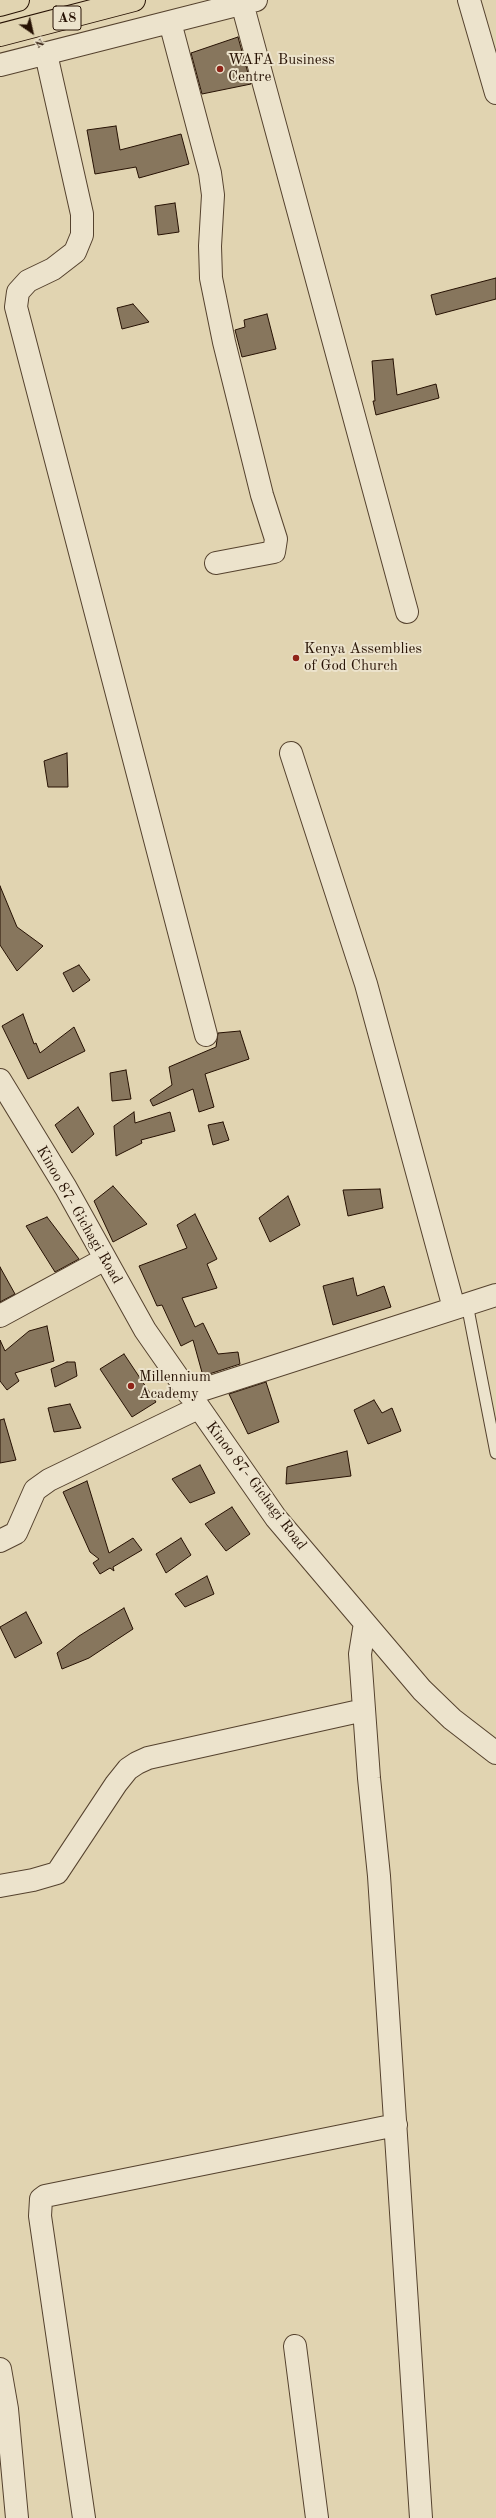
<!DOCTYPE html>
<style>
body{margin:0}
#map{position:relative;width:496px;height:2518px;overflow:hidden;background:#e1d4b1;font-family:"Old Standard TT",serif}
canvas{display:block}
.north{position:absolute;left:12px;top:12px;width:40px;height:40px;-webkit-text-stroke:3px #ece3cc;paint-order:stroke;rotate:146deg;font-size:11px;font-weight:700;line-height:16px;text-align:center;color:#261103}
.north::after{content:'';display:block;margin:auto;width:14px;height:18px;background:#261103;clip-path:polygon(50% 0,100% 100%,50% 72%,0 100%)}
</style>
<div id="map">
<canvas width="496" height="2518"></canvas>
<div class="north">N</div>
</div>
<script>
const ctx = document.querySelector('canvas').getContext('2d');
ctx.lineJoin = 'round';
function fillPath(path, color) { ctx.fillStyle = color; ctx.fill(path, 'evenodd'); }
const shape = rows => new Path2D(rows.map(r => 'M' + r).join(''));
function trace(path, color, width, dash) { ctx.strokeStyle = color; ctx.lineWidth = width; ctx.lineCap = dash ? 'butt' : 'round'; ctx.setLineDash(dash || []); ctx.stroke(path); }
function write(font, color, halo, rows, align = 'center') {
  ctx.font = font + ' "Old Standard TT",serif'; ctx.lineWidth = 4; ctx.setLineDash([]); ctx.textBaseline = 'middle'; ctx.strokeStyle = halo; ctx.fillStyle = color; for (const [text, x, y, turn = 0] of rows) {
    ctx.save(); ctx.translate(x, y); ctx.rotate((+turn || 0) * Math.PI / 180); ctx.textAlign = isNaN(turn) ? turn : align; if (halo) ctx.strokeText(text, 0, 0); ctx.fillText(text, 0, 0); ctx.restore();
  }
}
const building = shape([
 [238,37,251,84,202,94,191,53,238,37],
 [116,126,120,150,181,134,189,164,139,178,136,167,95,174,87,130,116,126],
 [175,203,179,232,158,235,155,206,175,203],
 [496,278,496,299,436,315,431,295,496,278],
 [133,304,149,322,122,329,117,308,133,304],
 [267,314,276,349,242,357,235,330,245,327,244,320,267,314],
 [393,359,397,395,436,384,439,398,376,415,373,401,375,401,372,361,393,359],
 [67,753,68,787,48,787,44,761,67,753],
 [0,886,17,927,43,946,17,971,0,945,0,886],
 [79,965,90,980,73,992,63,973,79,965],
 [23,1014,34,1044,36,1043,40,1053,74,1027,85,1051,28,1079,2,1026,23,1014],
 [240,1031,249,1059,205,1074,214,1107,199,1112,193,1089,153,1106,150,1100,172,1085,169,1067,216,1047,218,1033,240,1031],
 [126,1070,131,1099,112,1101,110,1073,126,1070],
 [78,1107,94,1134,72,1153,55,1125,78,1107],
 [134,1112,135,1123,170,1112,175,1131,141,1140,142,1143,116,1156,114,1126,134,1112],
 [223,1122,229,1140,213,1145,208,1125,223,1122],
 [113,1186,147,1224,113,1242,94,1201,113,1186],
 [380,1189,383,1208,348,1216,343,1190,380,1189],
 [288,1196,300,1225,270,1242,259,1218,288,1196],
 [195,1214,217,1259,207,1264,217,1288,182,1298,195,1327,203,1323,218,1354,238,1352,240,1364,203,1376,193,1340,181,1346,162,1305,157,1306,139,1266,187,1248,177,1225,195,1214],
 [47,1217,79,1259,55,1272,26,1226,47,1217],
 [0,1267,15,1294,0,1302,0,1267],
 [353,1278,357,1296,384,1286,391,1307,333,1325,323,1286,353,1278],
 [47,1326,54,1361,15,1373,19,1381,7,1390,0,1381,0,1340,5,1351,29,1331,47,1326],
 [124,1354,156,1402,132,1417,100,1369,124,1354],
 [67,1362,75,1362,77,1376,55,1387,51,1369,67,1362],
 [266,1382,279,1422,248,1434,229,1394,266,1382],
 [374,1400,382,1413,392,1408,401,1431,368,1444,354,1410,374,1400],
 [70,1404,81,1428,54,1432,48,1408,70,1404],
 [4,1419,16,1460,0,1463,0,1420,4,1419],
 [347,1451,351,1476,286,1484,287,1467,347,1451],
 [200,1465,215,1493,190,1503,172,1479,200,1465],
 [87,1481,109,1553,133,1538,142,1550,113,1567,114,1571,110,1568,100,1574,93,1563,99,1559,90,1552,63,1492,87,1481],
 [232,1507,250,1534,226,1551,205,1524,232,1507],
 [181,1538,191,1555,166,1573,156,1554,181,1538],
 [207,1576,214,1594,185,1607,175,1594,207,1576],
 [124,1608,133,1629,89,1658,62,1669,57,1653,79,1636,124,1608],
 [26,1612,42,1643,15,1658,0,1627,26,1612]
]);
fillPath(building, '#87765d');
trace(building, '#261103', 1);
const service = shape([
 [467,1304,496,1453]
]);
const minor = shape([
 [469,0,496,93],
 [242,3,407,612],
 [170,22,210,173,213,195,210,246,211,278,224,342,262,495,276,539,274,552,216,563],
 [46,54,82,214,82,235,75,252,53,269,28,281,18,292,16,307,206,1035],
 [0,65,256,0],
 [291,753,366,984,454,1308],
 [0,1080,66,1188,145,1330,276,1518,422,1690,452,1719,496,1753],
 [0,1316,105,1259],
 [189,1394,496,1295],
 [0,1541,16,1533,35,1490,49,1480,198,1408],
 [365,1623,360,1654,369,1778,379,1876,421,2518],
 [0,1886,33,1880,57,1873,116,1784,128,1769,137,1763,148,1758,364,1710],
 [295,2346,317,2518],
 [0,2369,7,2409,17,2518],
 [84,2518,40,2216,41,2199,45,2196,396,2125]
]);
const trunk = shape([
 [0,5,18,0],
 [0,35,134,0]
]);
trace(service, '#55422e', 13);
trace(minor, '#55422e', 24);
trace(trunk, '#261103', 24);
trace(service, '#ece3cc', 11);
trace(minor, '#ece3cc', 22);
trace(trunk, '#e1d4b1', 22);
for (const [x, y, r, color] of [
 [220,69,4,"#8f2418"],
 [296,658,4,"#8f2418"],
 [131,1386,4,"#8f2418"]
]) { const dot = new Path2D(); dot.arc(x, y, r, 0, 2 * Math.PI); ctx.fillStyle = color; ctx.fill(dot); trace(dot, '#ece3cc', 1.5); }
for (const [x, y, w] of [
 [67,18,28]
]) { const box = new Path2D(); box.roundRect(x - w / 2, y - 12, w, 24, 3); ctx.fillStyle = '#ece3cc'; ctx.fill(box); trace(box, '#261103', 1); }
write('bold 14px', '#261103', null, [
 ["A8",67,18]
]);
write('15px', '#261103', '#ece3cc', [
 ["WAFA Business",228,60],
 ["Centre",228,77],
 ["Kenya Assemblies",304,649],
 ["of God Church",304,666],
 ["Millennium",139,1377],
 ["Academy",139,1394]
], 'left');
write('15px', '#261103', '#ece3cc', [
 ["Kinoo 87- Gichagi Road",79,1215,60],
 ["Kinoo 87- Gichagi Road",256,1486,53]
]);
</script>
